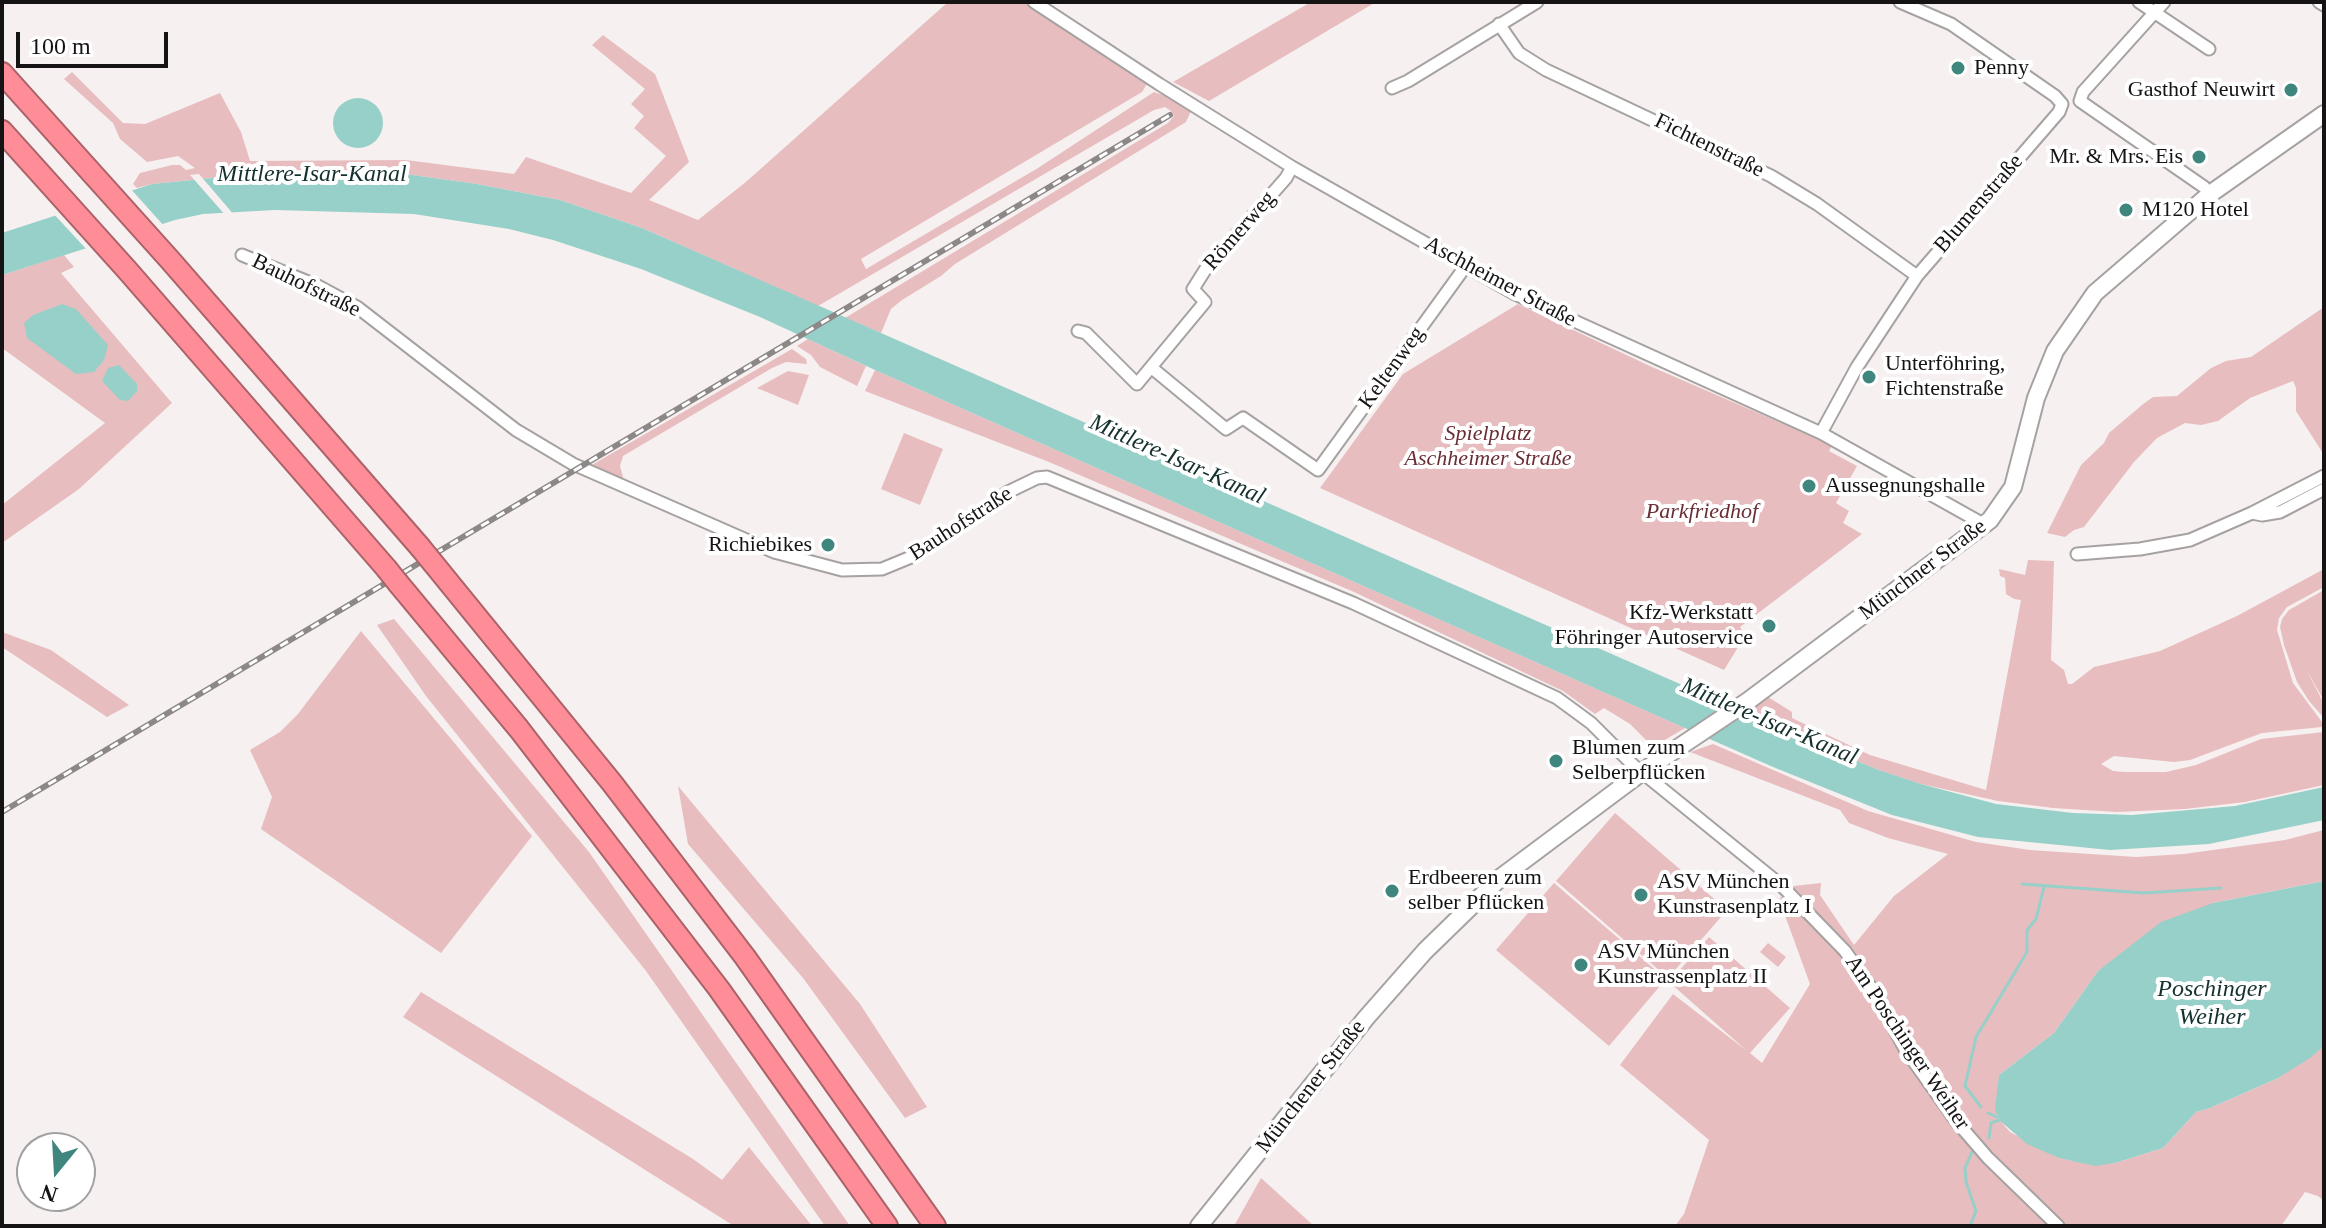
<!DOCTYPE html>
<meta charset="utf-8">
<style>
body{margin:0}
#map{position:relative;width:2326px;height:1228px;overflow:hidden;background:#f6f0f0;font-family:"Times New Roman",serif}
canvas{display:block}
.frame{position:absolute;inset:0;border:4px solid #151313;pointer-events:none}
.north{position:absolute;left:16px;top:1132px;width:80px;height:80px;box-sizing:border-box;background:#fff;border:2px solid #a1a1a1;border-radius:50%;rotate:198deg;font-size:22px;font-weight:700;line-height:32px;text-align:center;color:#151313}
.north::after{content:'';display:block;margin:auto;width:28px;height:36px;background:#3f867e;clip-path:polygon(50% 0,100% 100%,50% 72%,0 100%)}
.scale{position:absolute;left:16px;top:32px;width:152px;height:36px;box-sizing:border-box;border:4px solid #151313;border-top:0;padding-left:10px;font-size:24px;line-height:28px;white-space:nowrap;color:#151313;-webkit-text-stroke:6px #fff;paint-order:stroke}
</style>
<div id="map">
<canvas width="2326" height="1228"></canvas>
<div class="frame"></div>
<div class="north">N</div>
<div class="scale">100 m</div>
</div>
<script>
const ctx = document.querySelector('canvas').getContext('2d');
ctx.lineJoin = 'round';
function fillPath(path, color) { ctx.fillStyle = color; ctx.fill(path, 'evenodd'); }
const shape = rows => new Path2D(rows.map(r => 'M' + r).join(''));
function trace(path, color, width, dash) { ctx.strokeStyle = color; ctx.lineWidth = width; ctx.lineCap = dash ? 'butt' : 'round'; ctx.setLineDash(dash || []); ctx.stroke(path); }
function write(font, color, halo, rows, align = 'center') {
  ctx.font = font + ' "Times New Roman",serif'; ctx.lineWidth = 8; ctx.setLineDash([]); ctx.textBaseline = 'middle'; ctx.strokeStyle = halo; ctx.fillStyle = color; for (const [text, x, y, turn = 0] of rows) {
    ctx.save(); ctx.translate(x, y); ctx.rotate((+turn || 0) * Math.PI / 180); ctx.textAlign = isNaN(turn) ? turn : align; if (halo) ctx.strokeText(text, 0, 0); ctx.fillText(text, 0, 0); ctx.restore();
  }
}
fillPath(shape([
 [948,2,1025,2,1147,84,1142,92,861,259,866,269,1038,168,1154,92,1166,96,1191,111,1186,122,955,264,941,276,902,300,891,309,881,333,845,318,1168,123,1174,116,1171,111,1165,107,1154,110,818,306,642,228,560,200,477,184,398,173,283,171,152,184,137,188,133,184,140,173,172,165,180,165,186,170,195,168,178,156,147,162,120,139,113,123,64,79,72,72,123,123,145,124,220,93,241,132,250,161,406,160,514,174,526,157,631,193,666,156,634,128,644,116,631,104,645,89,592,45,603,35,655,74,689,162,649,200,698,220,747,181],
 [1311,2,1376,2,1209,101,1173,82],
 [64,255,74,267,61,273,172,403,79,489,2,543,2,505,105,423,2,348,2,275],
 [1518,304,1652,367,1832,445,1829,451,1857,466,1836,503,1849,511,1843,523,1862,534,1740,627,1745,636,1724,670,1320,488,1403,374],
 [2324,307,2324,455,2296,411,2296,388,2293,381,2250,398,2218,421,2201,425,2185,423,2157,438,2134,462,2084,527,2074,530,2065,537,2047,533,2081,465,2104,443,2109,433,2142,405,2153,397,2177,396,2211,368,2226,361,2251,357],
 [808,339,866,366,857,386,820,367,811,355,797,346],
 [792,349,806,359,807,364,786,362,772,368,623,456,620,466,624,481,590,466],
 [875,370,1685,728,1653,747,1630,724,1604,708,1595,714,1563,691,1354,592,1049,462,865,391],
 [788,371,809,375,798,405,757,388],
 [904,433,943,449,920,505,881,489],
 [2028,560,2054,561,2051,660,2064,670,2068,684,2072,684,2094,667,2160,651,2237,616,2324,569,2324,587,2287,607,2279,618,2277,630,2293,683,2322,722,2322,727,2262,733,2190,760,2174,762,2114,756,2101,764,2113,771,2125,772,2166,772,2196,765,2261,739,2324,732,2324,785,2245,802,2185,809,2116,812,2053,808,1998,801,1921,784,1876,769,1745,713,1768,697,1792,712,1792,718,1870,755,1986,790,2021,600,2014,599,2006,594,2005,578,2000,576,1999,569,2025,575],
 [2324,590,2324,701,2306,669,2324,704,2324,718,2309,701,2297,682,2284,645,2280,627,2282,619,2289,610],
 [394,619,589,852,850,1226,825,1226,646,971,426,696,377,625],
 [361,631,532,836,441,953,261,829,272,797,250,750,280,732,298,714],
 [2,632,51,650,129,705,107,717,2,647],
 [1713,744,1868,811,1976,842,2030,850,2136,857,2184,854,2285,840,2324,830,2324,881,2213,903,2098,971,2054,1033,1999,1075,1997,1117,2010,1132,2059,1158,2095,1165,2115,1163,2163,1148,2196,1112,2210,1108,2278,1078,2324,1046,2324,1201,2318,1196,2305,1192,2281,1226,1675,1226,1684,1214,1709,1140,1620,1065,1673,994,1747,1051,1669,982,1709,937,1790,1008,1750,1053,1762,1063,1810,984,1779,899,1794,886,1821,883,1820,895,1854,945,1894,896,1948,854,1888,838,1849,823,1840,810,1690,752],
 [678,786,860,1004,927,1107,905,1118,803,978,688,844],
 [1615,813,1727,910,1668,978,1556,881],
 [1554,883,1666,979,1609,1046,1496,950],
 [1768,943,1786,957,1778,967,1760,952],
 [421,992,693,1159,722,1180,749,1147,812,1226,734,1226,403,1017],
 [1261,1178,1314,1226,1234,1226]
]), '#e8bdbf');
fillPath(shape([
 '333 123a25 25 0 1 1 50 0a25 25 0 1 1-50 0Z',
 [283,171,398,173,477,184,560,200,642,228,1787,731,1876,769,1921,784,1996,804,2073,813,2132,815,2235,806,2324,787,2324,820,2209,844,2110,850,1978,837,1892,815,1773,767,875,370,760,317,641,269,553,240,509,229,414,214,275,210,203,214,175,220,2,275,2,233,152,184],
 [62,304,76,309,108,345,104,360,94,372,76,374,27,338,24,323,33,315],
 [119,365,137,384,137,391,128,401,120,400,102,381,108,368],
 [2324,881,2324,1046,2310,1058,2278,1078,2210,1108,2196,1112,2163,1148,2115,1163,2095,1166,2059,1158,2027,1144,1999,1120,1995,1109,1999,1075,2054,1033,2098,971,2161,922,2213,903]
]), '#97d0c8');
fillPath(shape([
 [199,174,235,216,227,217,190,175],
 [129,187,165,227,88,251,51,211]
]), '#f6f0f0');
trace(shape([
 [2022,884,2144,893,2221,888],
 [1981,1107,1965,1086,1976,1037,2027,952,2027,930,2036,919,2044,887],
 [1988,1113,1997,1117],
 [1989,1138,1991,1123,1999,1120],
 [1970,1226,1976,1211,1966,1182,1965,1168,1972,1152]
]), '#97d0c8', 3);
const street = shape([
 [1034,2,1159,84,1292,167,1515,294,1821,433,1985,525],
 [1900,2,1951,24,2055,96,2062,104],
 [2139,2,2209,49],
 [2319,2,2324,5],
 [1499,24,1519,53,1546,70,1771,176,1817,204,1917,276],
 [1392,88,1408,81,1537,2],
 [2080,101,2204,187,2210,194],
 [2080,101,2083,92,2164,2],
 [242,255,318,286,357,307,516,430,573,464,774,552,842,570,882,569,916,555,1008,492,1037,478,1047,477,1353,603,1557,698,1591,723,1633,765,1782,886,1845,951,1875,993,1905,1049,1956,1121,1988,1158,2058,1226],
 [1078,331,1086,333,1137,384,1205,302,1193,289,1205,270,1286,178,1292,167],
 [1152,368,1226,429,1243,418,1318,470,1465,267],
 [1821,433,1857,367,1917,276,2059,112,2062,104],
 [2252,513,2262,515,2280,512,2324,489],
 [2077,554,2140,549,2190,540,2252,513,2324,476]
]);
const secondary = shape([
 [1199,1226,1366,1018,1425,951,1500,878,1642,772,1748,701,1990,520,2013,487,2036,398,2055,351,2095,293,2210,194,2324,114]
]);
const highway = shape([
 [2,73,170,260,420,547],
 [2,131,128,271,386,568],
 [433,563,612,783,745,957,935,1226],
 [398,583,519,729,719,989,887,1226]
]);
trace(street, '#a7a2a2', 15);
trace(secondary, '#a7a2a2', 20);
trace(highway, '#ac6269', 24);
trace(street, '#fff', 11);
trace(secondary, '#fff', 16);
trace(highway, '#fe8d97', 20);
const rail = shape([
 [2,812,1170,115]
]);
trace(rail, '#8d8888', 6);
trace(rail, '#fff', 3, [9]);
const highwayBridge = shape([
 [420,547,433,563],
 [386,568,398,583]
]);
trace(highwayBridge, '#ac6269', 24, []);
trace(highwayBridge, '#fe8d97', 20);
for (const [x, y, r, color] of [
 [1958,68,8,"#3f867e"],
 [2291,90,8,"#3f867e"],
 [2199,157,8,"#3f867e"],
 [2126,210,8,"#3f867e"],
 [1869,377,8,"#3f867e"],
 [1809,486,8,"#3f867e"],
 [828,545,8,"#3f867e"],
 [1769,626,8,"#3f867e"],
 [1556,761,8,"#3f867e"],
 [1392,891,8,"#3f867e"],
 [1641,895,8,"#3f867e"],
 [1581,965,8,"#3f867e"]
]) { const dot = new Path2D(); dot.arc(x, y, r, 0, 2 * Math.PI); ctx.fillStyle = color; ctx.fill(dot); trace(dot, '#fff', 3); }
write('22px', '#151313', '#fff', [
 ["Penny",1974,68],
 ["Gasthof Neuwirt",2275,90,"right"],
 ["Mr. & Mrs. Eis",2183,157,"right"],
 ["M120 Hotel",2142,210],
 ["Unterföhring,",1885,364],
 ["Fichtenstraße",1885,389],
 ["Aussegnungshalle",1825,486],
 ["Richiebikes",812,545,"right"],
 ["Kfz-Werkstatt",1753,613,"right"],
 ["Föhringer Autoservice",1753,638,"right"],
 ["Blumen zum",1572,748],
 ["Selberpflücken",1572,773],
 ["Erdbeeren zum",1408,878],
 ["selber Pflücken",1408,903],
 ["ASV München",1657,882],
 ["Kunstrasenplatz I",1657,907],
 ["ASV München",1597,952],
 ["Kunstrassenplatz II",1597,977]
], 'left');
write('22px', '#151313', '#fff', [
 ["Fichtenstraße",1709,146,26],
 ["Blumenstraße",1979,204,-49],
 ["Römerweg",1240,231,-49],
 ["Aschheimer Straße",1500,282,28],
 ["Bauhofstraße",306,286,26],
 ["Keltenweg",1392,368,-54],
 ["Bauhofstraße",961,524,-33],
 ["Münchner Straße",1923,570,-37],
 ["Am Poschinger Weiher",1907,1043,56],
 ["Münchener Straße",1311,1087,-52]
]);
write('italic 22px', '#6b2d34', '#fff', [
 ["Spielplatz",1488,434],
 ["Aschheimer Straße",1488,459],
 ["Parkfriedhof",1702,512]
]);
write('italic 24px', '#14312e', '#fff', [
 ["Mittlere-Isar-Kanal",312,175],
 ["Mittlere-Isar-Kanal",1177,460,24],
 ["Mittlere-Isar-Kanal",1769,722,23],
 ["Poschinger",2212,990],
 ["Weiher",2212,1018]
]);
</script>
